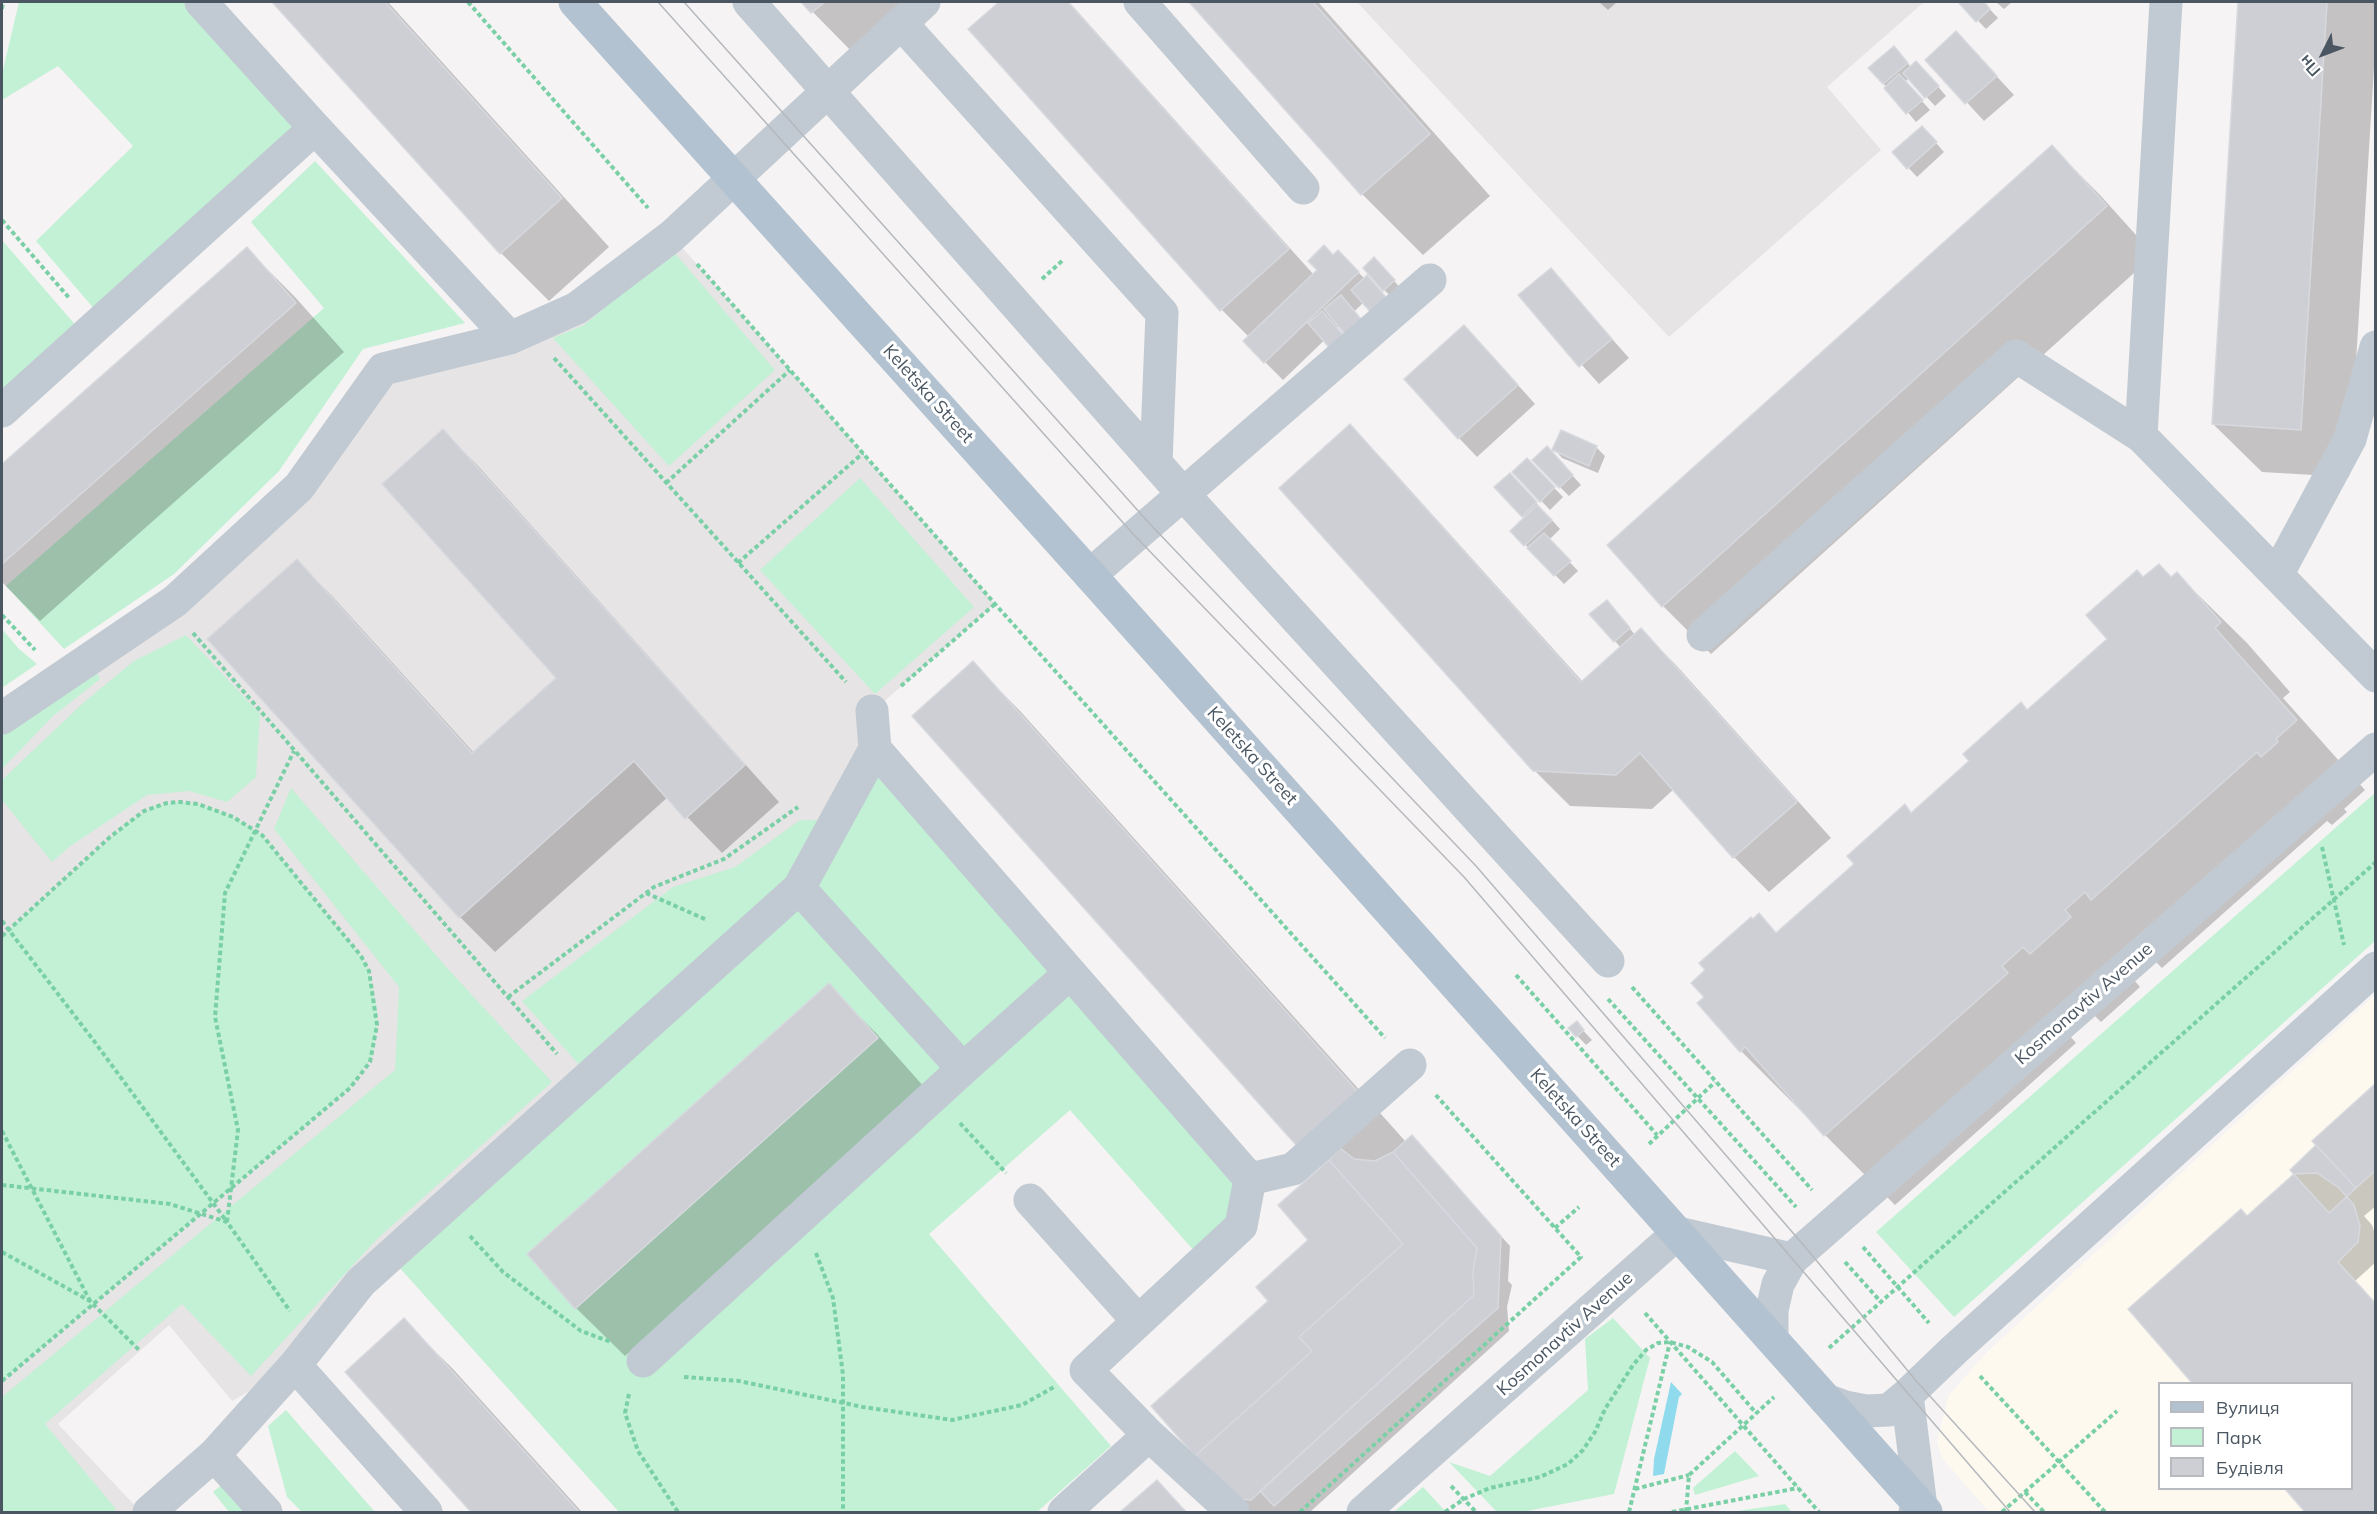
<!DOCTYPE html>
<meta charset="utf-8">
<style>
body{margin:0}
#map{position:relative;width:2377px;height:1514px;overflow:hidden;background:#f5f3f3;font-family:Mulish,sans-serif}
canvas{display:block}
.frame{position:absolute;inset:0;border:3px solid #4a5661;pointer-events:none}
.legend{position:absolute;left:2158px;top:1382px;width:195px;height:108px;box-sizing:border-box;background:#fff;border:2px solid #b7bbc0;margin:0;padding:8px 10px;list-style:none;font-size:18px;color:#4a5661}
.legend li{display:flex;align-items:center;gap:12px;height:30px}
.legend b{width:30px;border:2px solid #b7bbc0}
.north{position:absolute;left:2293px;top:24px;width:60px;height:60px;-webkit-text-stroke:4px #fff;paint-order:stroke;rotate:228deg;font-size:16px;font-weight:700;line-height:24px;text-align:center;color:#4a5661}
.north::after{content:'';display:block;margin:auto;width:21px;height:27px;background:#4a5661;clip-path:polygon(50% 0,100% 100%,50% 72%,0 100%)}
</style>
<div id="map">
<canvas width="2377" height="1514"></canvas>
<div class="frame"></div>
<ul class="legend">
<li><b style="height:8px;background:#b3c2d1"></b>Вулиця</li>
<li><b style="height:16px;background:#c3f1d5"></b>Парк</li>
<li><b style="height:16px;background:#cdcfd5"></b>Будівля</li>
</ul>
<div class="north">Пн</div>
</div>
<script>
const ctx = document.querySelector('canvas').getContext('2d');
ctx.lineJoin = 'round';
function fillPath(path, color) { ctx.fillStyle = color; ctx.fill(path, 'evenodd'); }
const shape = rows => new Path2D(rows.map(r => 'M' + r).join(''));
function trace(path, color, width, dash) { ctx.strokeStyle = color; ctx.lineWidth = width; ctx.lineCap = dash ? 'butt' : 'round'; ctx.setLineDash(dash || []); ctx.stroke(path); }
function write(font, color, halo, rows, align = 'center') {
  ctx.font = font + ' Mulish,sans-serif'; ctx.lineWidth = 6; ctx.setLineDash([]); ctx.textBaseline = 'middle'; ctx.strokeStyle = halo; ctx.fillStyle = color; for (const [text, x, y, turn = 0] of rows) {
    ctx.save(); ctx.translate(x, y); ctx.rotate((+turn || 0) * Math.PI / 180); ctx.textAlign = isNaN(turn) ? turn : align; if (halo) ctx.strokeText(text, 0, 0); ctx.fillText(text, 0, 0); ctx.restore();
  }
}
fillPath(shape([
 [2375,995,2375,1512,1989,1512,1942,1458,1937,1442,1949,1395,1987,1352],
 [2160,1384,2352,1384,2352,1488,2160,1488]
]), '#fdf9ef');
fillPath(shape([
 [1357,2,1924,2,1827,87,1881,150,1669,337],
 [672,236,995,604,873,711,799,888,295,1365,232,1401,169,1325,58,1424,139,1510,137,1512,2,1512,2,718,175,601,383,369,510,338]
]), '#e6e4e5');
fillPath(shape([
 [19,2,183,2,295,128,96,311,36,241,133,146,58,66,2,100,2,74],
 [315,161,465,323,363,349,279,471,174,574,64,649,6,586,324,308,251,222],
 [2,240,78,328,2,397],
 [673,251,775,370,669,466,553,338,584,325],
 [860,478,974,607,875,694,760,570],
 [2,629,19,649,37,664,2,688],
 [186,635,260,714,256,777,227,802,189,791,147,795,69,847,52,862,2,800,2,780,83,703,134,661],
 [95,670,100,679,53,716,2,769,2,733],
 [875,749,1250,1179,1203,1261,1070,1110,929,1234,1111,1446,1037,1512,619,1512,389,1256,799,888],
 [291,788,448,969,552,1082,376,1240,251,1376,182,1304,45,1424,116,1509,113,1512,2,1512,2,1397,395,1070,399,987,274,829],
 [2375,793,2375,941,1954,1317,1876,1232],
 [180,802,198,804,216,810,233,817,262,835,361,956,369,971,377,1010,377,1025,373,1055,350,1088,2,1381,2,936,130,821,154,806],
 [800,820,827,820,791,883,582,1068,522,1001,673,887,735,867],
 [1613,1318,1650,1358,1614,1494,1522,1512,1497,1512,1449,1462,1490,1476,1588,1390,1585,1339],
 [286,1410,375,1512,302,1512,287,1497,268,1426],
 [1735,1451,1759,1476,1695,1495,1693,1488],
 [226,1481,251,1512,229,1512,213,1492],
 [1423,1487,1446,1512,1394,1512],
 [1785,1504,1792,1512,1731,1512]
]), '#c3f1d5');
fillPath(shape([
 [1671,1382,1682,1394,1679,1397,1664,1474,1653,1476,1654,1459]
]), '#90daee');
fillPath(shape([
 [274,2,388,2,609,247,549,301,501,253],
 [803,2,920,2,861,61],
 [1001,2,1069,2,1314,275,1338,252,1365,279,1364,302,1283,380,1265,362,1249,337,1221,309,970,29],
 [1191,2,1318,2,1490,196,1423,255,1362,194],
 [1599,2,1617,2,1608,10],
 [1960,2,1983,2,1998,18,1986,29],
 [1996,2,2012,2,2004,9],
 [2239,2,2376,2,2376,34,2349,477,2262,472,2213,424],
 [1894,48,1911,67,1925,71,1946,96,1935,106,1909,78,1905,82,1930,110,1916,122,1870,68],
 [1974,52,2014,95,1984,121,1928,60],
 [1930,136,1944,152,1917,177,1894,152],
 [2052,147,2100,195,2154,255,1711,654,1663,606],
 [247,249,295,297,344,352,40,621,2,582,2,466],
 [1383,268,1402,290,1393,298,1384,290],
 [1551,270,1629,358,1599,384,1520,296],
 [1482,345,1535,404,1477,457,1459,438],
 [1350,426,1385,462,1583,682,1621,648,1615,641,1615,610,1635,635,1641,630,1676,665,1831,838,1769,892,1734,857,1674,789,1652,809,1570,806,1534,770],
 [443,431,478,466,779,802,722,853,668,797,495,952,460,917,297,561,332,596,474,753,558,678],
 [1596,447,1605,456,1598,473,1562,458,1554,449],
 [1556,457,1581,485,1569,496,1560,487],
 [1527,460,1563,497,1550,510,1514,472],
 [1519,484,1560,529,1549,540,1578,571,1564,584,1512,531,1525,518,1496,487],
 [2177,574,2247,643,2290,692,2283,698,2365,790,2344,809,2347,812,2332,825,2327,821,2162,968,2155,961,2134,980,2140,987,2101,1022,2094,1015,2070,1036,2076,1043,1895,1205,1741,1051,1699,1003,1706,997,1753,921,1759,916,1777,934,1856,864,1905,806,1912,814,2109,639,2144,579,2171,578],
 [973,663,1021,712,1406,1142,1420,1146,1510,1246,1508,1281,1512,1285,1507,1307,1509,1331,1310,1512,1248,1512,1232,1497,1271,1301,1311,1240,1322,1168,1298,1145],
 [829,986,877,1034,925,1088,625,1356,576,1308,529,1254],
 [1576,1023,1592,1040,1586,1045,1570,1028],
 [2376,1085,2376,1206,2364,1216,2372,1225,2376,1237,2376,1262,2355,1281,2376,1304,2376,1512,2307,1512,2286,1488,2352,1488,2352,1384,2248,1218,2296,1174],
 [404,1321,453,1369,582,1512,473,1512,347,1372],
 [1157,1482,1187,1512,1122,1512]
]), '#0003');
const building = shape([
 [272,2,385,2,562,198,500,254,272,2],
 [801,2,825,2,811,13,801,2],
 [999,2,1068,2,1289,249,1220,311,968,29,999,2],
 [1189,2,1313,2,1430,134,1361,195,1189,2],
 [1958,2,1984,2,1990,9,1976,22,1958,2],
 [2238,2,2327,2,2301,430,2212,424,2238,2],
 [1956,31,1997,76,1965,104,1925,60,1956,31],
 [1894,46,1908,63,1883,84,1868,68,1894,46],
 [1916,61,1939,86,1925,98,1903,73,1916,61],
 [1899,74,1923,100,1906,114,1884,88,1899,74],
 [1922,126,1937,142,1907,169,1892,152,1922,126],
 [2052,145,2107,206,1662,607,1607,545,2052,145],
 [1324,245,1333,255,1338,250,1359,272,1264,363,1243,341,1317,270,1308,261,1324,245],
 [247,247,296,303,2,564,2,464,247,247],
 [1374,257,1395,280,1383,291,1363,268,1374,257],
 [1551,268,1612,339,1579,367,1518,295,1551,268],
 [1367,275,1391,303,1375,317,1351,290,1367,275],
 [1341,295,1365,324,1348,338,1324,309,1341,295],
 [1322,311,1347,339,1333,352,1308,323,1322,311],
 [1464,325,1518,385,1458,439,1404,379,1464,325],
 [1350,424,1581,682,1641,628,1797,802,1733,858,1640,753,1616,775,1533,771,1279,488,1350,424],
 [443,429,745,765,685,819,634,761,459,918,207,639,297,559,472,753,556,678,382,484,443,429],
 [1561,430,1597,446,1589,466,1552,450,1561,430],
 [1547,446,1573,475,1559,488,1532,460,1547,446],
 [1527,458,1555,487,1540,502,1512,472,1527,458],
 [1510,473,1537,502,1522,517,1494,487,1510,473],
 [1537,505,1552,520,1524,546,1510,531,1537,505],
 [1544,533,1571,561,1554,576,1527,548,1544,533],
 [2159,564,2171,577,2177,572,2221,622,2215,628,2297,720,2276,739,2278,742,2261,757,2257,752,2091,900,2085,892,2065,910,2071,917,2030,954,2023,947,2002,966,2008,973,1824,1136,1745,1047,1740,1052,1697,1003,1704,997,1691,983,1705,970,1699,963,1751,917,1753,919,1759,913,1776,933,1854,864,1847,856,1905,804,1911,813,1969,761,1963,754,2021,702,2027,710,2107,639,2086,615,2137,570,2143,577,2159,564],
 [1607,600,1630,628,1614,642,1589,614,1607,600],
 [973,661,1358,1092,1297,1146,912,716,973,661],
 [829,983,878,1038,575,1309,527,1254,829,983],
 [1577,1021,1584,1030,1576,1037,1568,1028,1577,1021],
 [2376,1083,2376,1170,2356,1188,2312,1141,2376,1083],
 [1412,1135,1501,1236,1498,1308,1274,1506,1260,1491,1474,1295,1473,1271,1477,1248,1393,1152,1412,1135],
 [2316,1145,2356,1188,2329,1213,2290,1170,2316,1145],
 [1340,1148,1354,1159,1375,1161,1393,1152,1477,1248,1473,1271,1474,1295,1251,1500,1231,1498,1195,1456,1312,1351,1299,1337,1403,1244,1329,1160,1340,1148],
 [1329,1160,1403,1244,1299,1337,1312,1351,1195,1456,1151,1406,1268,1301,1256,1287,1308,1240,1278,1205,1329,1160],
 [2317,1173,2339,1188,2354,1205,2360,1226,2358,1242,2338,1262,2376,1304,2376,1512,2305,1512,2284,1488,2352,1488,2352,1384,2193,1384,2128,1309,2241,1209,2247,1216,2294,1174,2317,1173],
 [404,1318,579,1512,471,1512,345,1372,404,1318],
 [1157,1480,1186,1512,1120,1512,1157,1480]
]);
fillPath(building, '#cdcfd5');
trace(building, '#d7d9de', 1.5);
trace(shape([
 [468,2,648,208],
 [2,9,3,2],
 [2,220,70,299],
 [697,264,995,604,1385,1038],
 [1042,279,1063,260],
 [554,358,846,682],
 [666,483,790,370],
 [738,563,863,453],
 [2,615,35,650],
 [193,633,557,1054],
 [901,686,995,604],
 [2322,847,2344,945],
 [646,893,707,920],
 [2,921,94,1041,227,1222],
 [2,936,110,837,144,811,167,803,180,802,198,804,233,817,262,835,361,956,369,971,377,1025,370,1062,350,1088,2,1381],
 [1516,975,1657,1135],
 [1632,987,1812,1190],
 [508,997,654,887,724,859,798,807],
 [1608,999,1796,1207],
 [960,1123,1006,1173],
 [2,1131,90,1301],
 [1649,1144,1715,1082],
 [2,1185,170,1204,227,1222,290,1311],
 [227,1222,238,1130,215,1017,225,893,294,751],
 [1555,1228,1579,1207],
 [470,1236,503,1272,581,1331,611,1342],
 [1863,1247,1929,1323],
 [2,1252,90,1301,140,1351],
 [816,1253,833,1298,843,1375,843,1512],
 [1845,1262,1881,1302],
 [1645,1313,1819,1512],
 [1829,1348,2376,862],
 [1980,1376,2105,1512],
 [684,1377,739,1381,863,1407,952,1420,1022,1405,1054,1387],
 [629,1394,625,1413,638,1451,678,1512],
 [1451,1486,1476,1512],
 [1635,1489,1689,1475],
 [2025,1492,2044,1512],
 [1300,1512,1581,1257,1434,1093],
 [1445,1512,1464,1499,1490,1488,1540,1477,1568,1464,1583,1450,1595,1432,1605,1409,1633,1365,1646,1350,1658,1343,1670,1342,1688,1347,1712,1362,1756,1413],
 [1629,1512,1670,1342],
 [1672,1512,1798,1488],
 [1686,1512,1689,1475,1774,1397],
 [2002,1512,2117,1411]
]), '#7ad0a6', 4, [4.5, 3]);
trace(shape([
 [749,2,1184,495,1608,961],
 [1140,2,1303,188],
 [2166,2,2141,436,2376,676],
 [901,23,1162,313,1156,463],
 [315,128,510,338],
 [2,411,315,128,201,2],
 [1090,575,1430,280],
 [2277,575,2350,439,2376,347],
 [1703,635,2016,356,2141,436],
 [2,718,175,601,299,487,383,369,510,338,577,308,672,236,924,2],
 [875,749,1250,1179,1241,1226,1086,1370,1149,1435,1064,1512],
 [799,888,963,1069,1069,974],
 [1250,1179,1293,1169,1410,1065],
 [1030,1200,1138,1321],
 [1772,1339,1772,1310,1778,1284,1792,1259,2376,749],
 [643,1361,963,1069],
 [295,1365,426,1512],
 [1826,1400,1845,1407,1866,1411,1889,1410,1907,1395],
 [1149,1435,1233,1512],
 [214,1455,266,1512],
 [149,1512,214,1455,295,1365,361,1282,799,888,875,749,872,711],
 [1363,1512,1678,1233,1792,1259],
 [1915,1512,1921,1507,1907,1395,1954,1350,2376,968]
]), '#c1cad2', 33);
trace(shape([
 [575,2,1090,575,1926,1512]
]), '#b3c2d1', 33);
trace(shape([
 [658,2,1135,536,1464,877,2010,1512],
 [684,2,1149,523,1476,866,1806,1248,1918,1383,2035,1512]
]), '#b5b8bd', 1.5);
write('18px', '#4a5661', '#fff', [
 ["Keletska Street",928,394,48],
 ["Keletska Street",1252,756,48],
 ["Kosmonavtiv Avenue",2084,1004,-41],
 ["Keletska Street",1575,1118,48],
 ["Kosmonavtiv Avenue",1565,1334,-42]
]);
</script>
